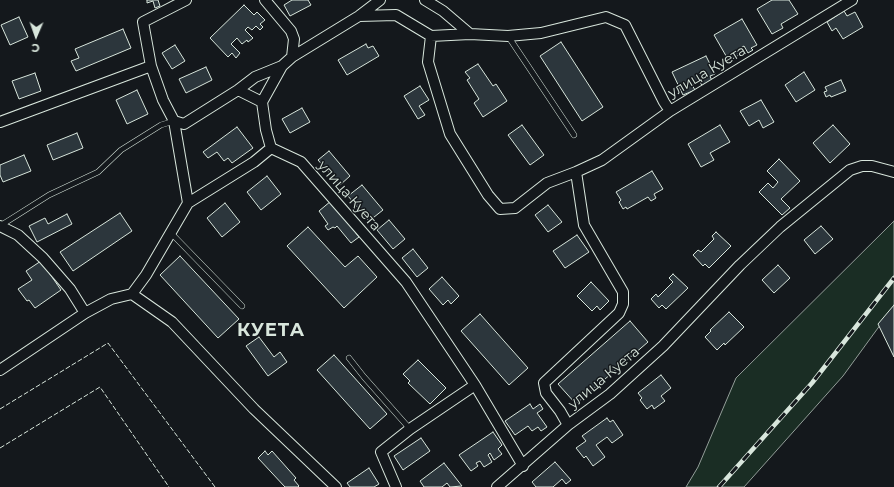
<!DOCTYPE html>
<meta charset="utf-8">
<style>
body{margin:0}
#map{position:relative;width:894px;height:487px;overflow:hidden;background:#14181c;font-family:Montserrat,sans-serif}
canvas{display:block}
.north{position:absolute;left:16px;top:16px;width:40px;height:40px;-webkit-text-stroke:3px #14181c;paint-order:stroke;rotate:182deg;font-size:11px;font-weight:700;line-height:16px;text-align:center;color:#d8e6dc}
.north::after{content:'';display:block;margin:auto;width:14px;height:18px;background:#d8e6dc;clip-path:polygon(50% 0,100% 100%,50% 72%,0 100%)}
</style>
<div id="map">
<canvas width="894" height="487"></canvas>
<div class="north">С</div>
</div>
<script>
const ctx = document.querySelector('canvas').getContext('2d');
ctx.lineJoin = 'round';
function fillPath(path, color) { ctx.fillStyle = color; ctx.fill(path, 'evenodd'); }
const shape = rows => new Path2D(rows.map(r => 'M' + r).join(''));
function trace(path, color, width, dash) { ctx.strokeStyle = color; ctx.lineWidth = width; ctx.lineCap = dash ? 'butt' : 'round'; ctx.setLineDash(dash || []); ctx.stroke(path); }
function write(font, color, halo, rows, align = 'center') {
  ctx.font = font + ' Montserrat,sans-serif'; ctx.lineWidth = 3; ctx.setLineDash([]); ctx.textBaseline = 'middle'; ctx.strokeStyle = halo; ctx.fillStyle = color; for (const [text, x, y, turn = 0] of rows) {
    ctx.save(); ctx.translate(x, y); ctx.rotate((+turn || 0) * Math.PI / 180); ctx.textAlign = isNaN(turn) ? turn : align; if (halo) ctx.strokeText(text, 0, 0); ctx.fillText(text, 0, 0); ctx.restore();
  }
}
const green = shape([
 [894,221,894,306,843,376,744,487,686,487,698,467,736,378,894,221]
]);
fillPath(green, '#1a2d24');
trace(green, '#939e99', 1);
const building = shape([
 [147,0,158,0,160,6,155,8,153,1,147,3,147,0],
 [292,0,308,0,311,5,290,16,284,5,292,0],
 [772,0,789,0,798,14,781,24,783,28,772,34,757,9,772,0],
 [244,5,254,15,257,12,265,20,260,24,263,27,260,30,256,26,252,30,248,27,245,30,253,38,248,42,247,40,242,44,237,38,231,44,240,53,236,58,232,53,228,57,210,38,244,5],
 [844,11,847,16,855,12,863,27,843,39,836,28,832,31,827,22,844,11],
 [19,17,28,37,10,45,1,25,19,17],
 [742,19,757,45,751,48,753,50,748,53,744,46,737,50,739,55,729,61,714,35,742,19],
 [123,29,131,48,76,71,71,61,79,58,75,49,123,29],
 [561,42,603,107,582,121,540,56,561,42],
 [366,44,368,48,373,46,379,56,347,75,338,60,366,44],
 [175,45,185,61,172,69,162,53,175,45],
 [706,56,715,74,710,76,712,81,702,86,700,81,692,85,695,90,683,95,672,72,706,56],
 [478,64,493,86,496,84,507,101,483,117,474,103,479,99,467,80,470,78,465,72,478,64],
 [206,67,212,80,186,93,179,79,206,67],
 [804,72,815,90,796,102,785,85,804,72],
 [35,73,41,91,19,99,12,81,35,73],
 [841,80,846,91,831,97,830,95,826,97,824,92,827,91,825,87,841,80],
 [420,86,429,100,419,106,425,115,418,119,404,96,420,86],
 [137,90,148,114,127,124,116,100,137,90],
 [761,100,774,122,763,128,759,120,749,126,740,111,761,100],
 [302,108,310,122,290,133,282,119,302,108],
 [522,125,544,155,530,165,508,135,522,125],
 [720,125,730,142,710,153,714,160,701,167,688,144,720,125],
 [833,125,850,144,830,163,813,143,833,125],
 [237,127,253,148,232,163,228,158,224,161,217,152,208,158,203,152,237,127],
 [77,133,83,148,53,160,47,145,77,133],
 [329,151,350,176,340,185,318,160,329,151],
 [24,155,31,171,3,182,0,175,0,165,24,155],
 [779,159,800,181,781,199,790,208,782,215,759,192,768,183,773,188,778,182,767,171,779,159],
 [652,171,663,189,654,194,656,198,651,201,648,197,627,209,626,207,623,209,619,202,621,200,616,192,652,171],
 [267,176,281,194,261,210,247,192,267,176],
 [362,185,383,210,369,221,348,196,362,185],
 [331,201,359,237,351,243,337,226,335,228,333,227,328,230,325,226,328,224,319,211,331,201],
 [225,203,240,222,222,237,207,218,225,203],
 [548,205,562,222,548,232,535,215,548,205],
 [120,213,132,231,73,271,60,252,120,213],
 [67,214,72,224,37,242,29,226,45,218,48,224,67,214],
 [389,220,405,239,393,249,377,230,389,220],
 [821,226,833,239,815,254,804,240,821,226],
 [308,227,345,267,358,256,377,277,344,308,287,246,308,227],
 [716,232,731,246,709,268,705,264,703,266,693,255,698,250,701,252,714,239,712,236,716,232],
 [577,235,589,252,565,268,553,251,577,235],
 [413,249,428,268,417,277,402,258,413,249],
 [180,256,239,319,218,338,160,275,180,256],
 [41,261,61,290,35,308,29,300,27,301,18,289,32,280,26,271,41,261],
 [778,265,790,278,774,293,762,280,778,265],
 [673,274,688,288,666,309,662,305,659,308,651,299,656,294,658,297,673,282,669,278,673,274],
 [442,277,459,296,451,304,448,300,443,305,429,289,442,277],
 [591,282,609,301,600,310,597,306,592,311,577,296,591,282],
 [894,305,894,357,878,324,894,305],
 [729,312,744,327,725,345,724,343,717,350,705,337,711,331,710,330,729,312],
 [480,314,528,368,509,385,461,331,480,314],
 [630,321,648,342,576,404,558,384,630,321],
 [259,337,274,357,280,352,287,362,268,376,246,346,259,337],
 [334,355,387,414,370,429,317,370,334,355],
 [418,360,446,388,430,404,408,383,410,381,403,374,418,360],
 [661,375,671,388,661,396,665,401,654,409,652,405,647,409,640,400,642,398,638,393,661,375],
 [530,404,533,409,540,404,543,409,537,413,547,427,541,431,538,427,532,431,528,426,515,435,505,421,530,404],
 [607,418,610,422,613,420,623,435,612,443,607,437,596,445,605,457,593,466,586,456,584,458,576,448,586,441,582,436,607,418],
 [493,432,502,445,498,449,502,454,494,460,490,453,488,455,492,462,484,467,480,461,476,463,478,466,471,471,459,455,493,432],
 [421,438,430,451,403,470,394,456,421,438],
 [265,451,268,455,272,451,296,478,294,480,299,486,298,487,285,487,258,458,265,451],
 [555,462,571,480,566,484,562,479,553,487,536,487,532,482,555,462],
 [444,463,462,486,450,487,447,483,442,487,424,487,420,481,444,463],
 [369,468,379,484,374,487,350,487,347,483,369,468]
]);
fillPath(building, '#2c363c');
trace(building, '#d8e6dc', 1);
const service = shape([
 [508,36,574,135],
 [0,226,49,195,98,172,121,150,161,125,174,121],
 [171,233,242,306],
 [349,358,364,377,410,429]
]);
const minor = shape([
 [265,0,291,31,294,39,292,57],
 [425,0,443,11,470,34],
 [359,16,396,15,431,36,470,34,508,36,541,33,606,17,625,25,664,102,670,111,852,0],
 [431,36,428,62,450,134,488,195,500,209,515,208,547,183,576,172,602,160,670,111],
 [151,66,143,22,186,0],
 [238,90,262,102],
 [174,121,184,124,238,90,255,77,282,66],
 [0,122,151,66,163,100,174,121,188,203,146,275,132,294],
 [271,148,301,162,406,282,475,385,410,429,381,452,396,487],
 [188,203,254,162,271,148,266,130,262,102,282,66,292,57,359,16,380,0],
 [0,226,18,235,43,258,70,289,85,313],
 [0,370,85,313,111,299,132,294,172,322,254,409,336,487],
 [475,385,523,466],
 [568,425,560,411,546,393,544,383,619,313,623,304,623,292,584,225,576,172],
 [497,487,568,425,610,394,663,346,740,265,780,227,850,170,862,166,872,166,894,172]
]);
trace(service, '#d8e6dc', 6);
trace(minor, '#d8e6dc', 12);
trace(service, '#14181c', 5);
trace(minor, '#14181c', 10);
const rail = shape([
 [719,487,812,383,894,278]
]);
trace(rail, '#d8e6dc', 4.5);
trace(rail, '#14181c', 3, [9]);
trace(shape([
 [0,409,108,343,215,487],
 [0,448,100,387,169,487]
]), '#d8e6dc', 1, [5, 2]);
write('14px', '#d8e6dc', '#14181c', [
 ["улица Куета",707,72,-31],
 ["улица Куета",349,196,49],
 ["улица Куета",604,378,-40]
]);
ctx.letterSpacing = '1px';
write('bold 18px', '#d8e6dc', '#14181c', [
 ["КУЕТА",271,331]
]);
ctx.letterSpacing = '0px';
</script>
